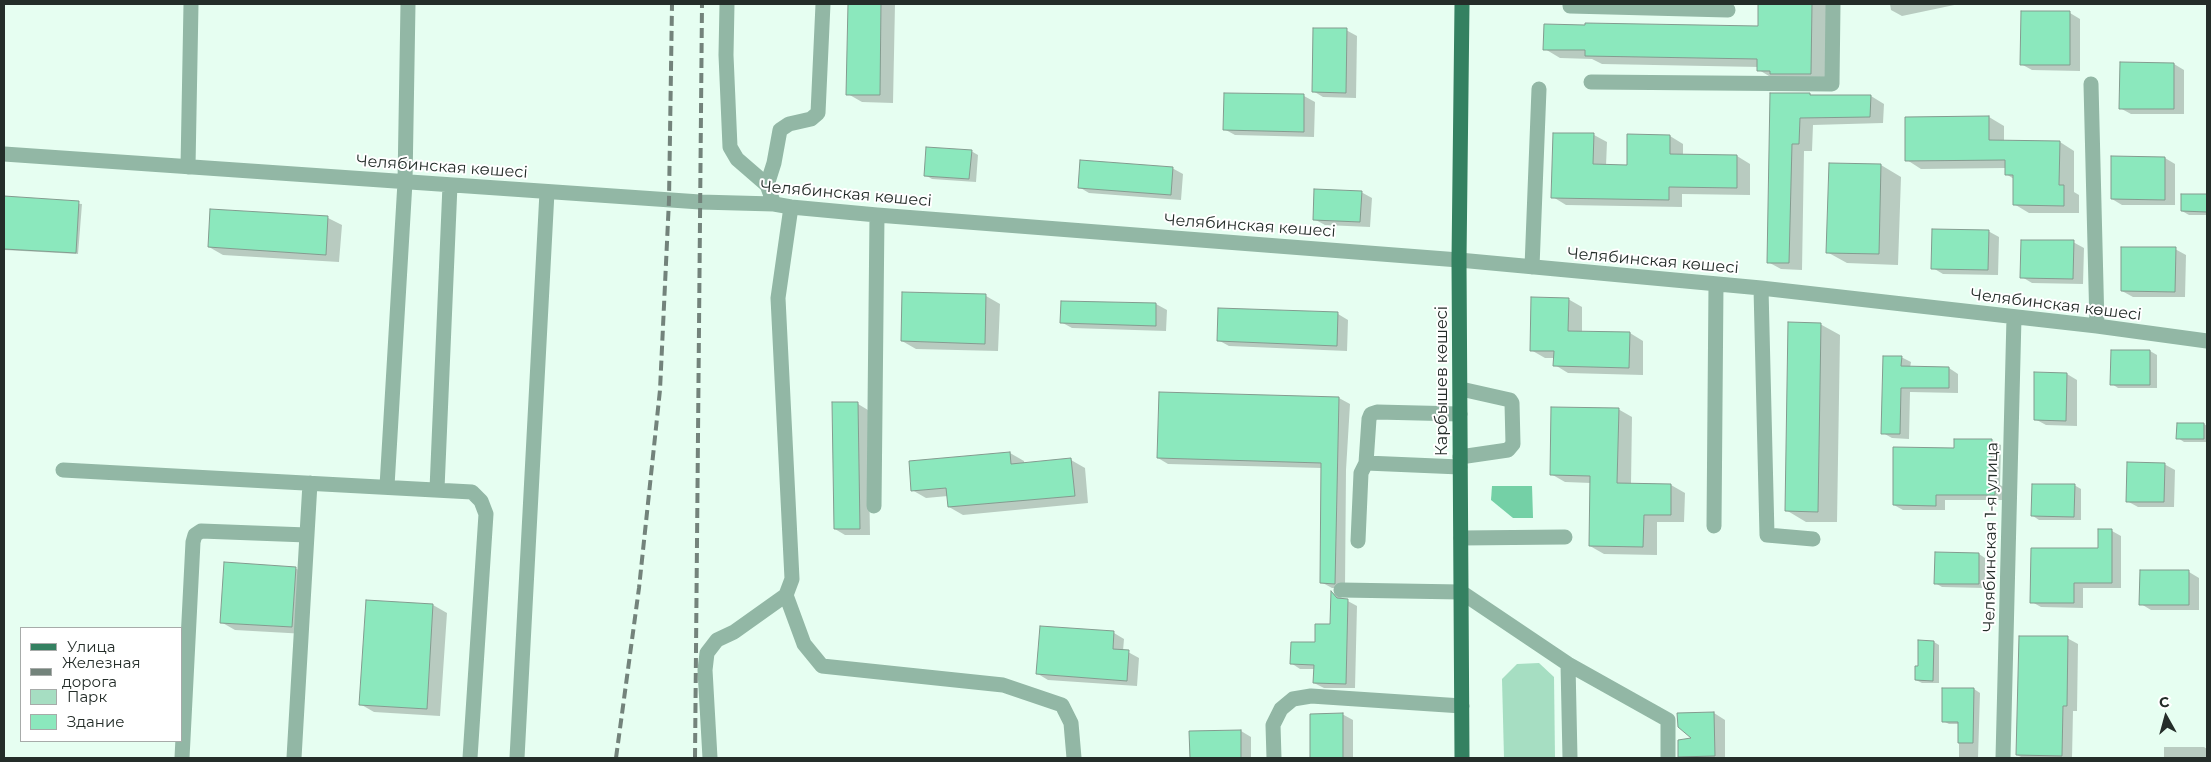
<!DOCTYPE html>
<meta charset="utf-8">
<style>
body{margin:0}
#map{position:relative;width:2211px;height:762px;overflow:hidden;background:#e6fef1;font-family:Montserrat,sans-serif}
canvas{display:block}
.frame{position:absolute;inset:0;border:5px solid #242d29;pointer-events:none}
.legend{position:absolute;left:20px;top:627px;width:162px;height:115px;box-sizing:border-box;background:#fff;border:1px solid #a7aba9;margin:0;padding:6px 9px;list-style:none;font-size:15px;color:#242d29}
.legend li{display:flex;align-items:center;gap:10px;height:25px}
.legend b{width:25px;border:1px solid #a7aba9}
.north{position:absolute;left:2141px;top:692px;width:50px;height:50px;-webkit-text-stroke:4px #fff;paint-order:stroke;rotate:353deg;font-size:14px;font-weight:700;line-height:20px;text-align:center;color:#242d29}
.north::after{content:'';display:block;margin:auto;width:18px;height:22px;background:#242d29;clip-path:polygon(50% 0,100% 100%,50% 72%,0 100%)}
</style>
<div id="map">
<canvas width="2211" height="762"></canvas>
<div class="frame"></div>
<ul class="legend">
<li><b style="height:6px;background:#348161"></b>Улица</li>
<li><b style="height:6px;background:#73837b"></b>Железная дорога</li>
<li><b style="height:14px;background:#a6dec2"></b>Парк</li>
<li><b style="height:14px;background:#8be8bd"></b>Здание</li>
</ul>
<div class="north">С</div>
</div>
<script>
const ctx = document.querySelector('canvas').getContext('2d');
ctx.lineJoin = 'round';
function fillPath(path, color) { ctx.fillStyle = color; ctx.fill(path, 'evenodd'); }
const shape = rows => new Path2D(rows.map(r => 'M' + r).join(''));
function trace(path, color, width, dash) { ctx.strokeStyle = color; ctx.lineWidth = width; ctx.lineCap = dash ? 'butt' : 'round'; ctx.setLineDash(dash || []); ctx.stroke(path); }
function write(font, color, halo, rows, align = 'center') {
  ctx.font = font + ' Montserrat,sans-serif'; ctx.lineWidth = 4; ctx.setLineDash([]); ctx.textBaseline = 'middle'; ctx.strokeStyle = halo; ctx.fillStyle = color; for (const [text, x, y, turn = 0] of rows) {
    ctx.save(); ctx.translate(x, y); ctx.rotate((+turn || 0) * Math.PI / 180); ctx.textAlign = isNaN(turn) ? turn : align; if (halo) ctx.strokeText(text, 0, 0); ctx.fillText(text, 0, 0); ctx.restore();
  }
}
fillPath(shape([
 [1539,663,1554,677,1555,758,1504,758,1502,679,1517,664]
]), '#a6dec2');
fillPath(shape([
 [1492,486,1532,486,1533,518,1513,518,1491,500]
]), '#74d0a6');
fillPath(shape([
 [849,4,895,4,893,103,862,102,848,94],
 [1760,4,1827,4,1826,83,1774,79,1759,70,1759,67,1602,64,1592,59,1560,58,1545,49,1586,26,1759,27],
 [1890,4,1959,4,1902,16,1891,10],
 [2070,13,2080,19,2080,71,2032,70,2021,64],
 [1346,30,1357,36,1356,98,1323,97,1313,91],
 [2174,64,2184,70,2184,114,2131,114,2120,108],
 [1225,94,1304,96,1315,102,1314,137,1235,135,1224,129],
 [1771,94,1810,94,1814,97,1871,96,1884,104,1883,123,1813,125,1812,151,1804,151,1802,270,1781,269,1768,262],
 [1989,117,2004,126,2004,142,2060,142,2074,151,2074,192,2079,195,2079,213,2029,213,2014,204,2014,179,2006,174,2006,168,1921,169,1907,160],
 [1594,135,1607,142,1606,166,1628,166,1670,136,1683,144,1683,156,1737,156,1750,164,1750,195,1682,194,1682,207,1566,205,1553,197],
 [971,151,978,155,976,182,932,179,925,175],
 [2113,158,2165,158,2175,164,2175,205,2122,205,2112,199],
 [1830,164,1881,165,1901,177,1898,265,1847,263,1827,252],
 [1172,168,1183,174,1181,200,1089,193,1079,187],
 [1361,192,1372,198,1370,227,1325,225,1314,219],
 [2182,195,2207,195,2207,215,2189,215,2182,211],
 [4,198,82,204,78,254,4,250],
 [328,218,342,225,339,262,223,255,209,247],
 [1988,231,1999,237,1998,275,1943,274,1933,268],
 [2073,242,2084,248,2083,284,2032,283,2022,277],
 [2175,249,2186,255,2185,297,2133,297,2122,291],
 [986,296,1000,304,998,351,916,349,902,341],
 [1568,299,1582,307,1582,333,1630,333,1643,341,1643,375,1568,373,1555,365,1555,358,1545,358,1531,350],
 [1062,302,1156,304,1167,310,1166,331,1072,328,1061,322],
 [1338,314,1348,320,1347,351,1229,346,1218,340],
 [1820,324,1840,335,1837,522,1806,522,1786,510],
 [2112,351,2150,351,2157,355,2157,388,2118,388,2112,384],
 [1901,357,1911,362,1910,368,1949,368,1958,374,1958,393,1910,392,1909,439,1892,438,1883,433],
 [2067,374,2077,380,2077,426,2046,425,2035,419],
 [1160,393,1339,398,1350,404,1346,470,1345,588,1332,588,1321,582,1322,468,1168,464,1158,458],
 [858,404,868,410,870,535,845,535,835,529],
 [1618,409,1632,417,1631,484,1671,485,1685,493,1684,522,1657,522,1657,555,1604,554,1590,546,1591,483,1565,482,1551,474],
 [2178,424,2204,424,2207,426,2207,442,2184,442,2178,438],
 [1991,440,2001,445,2000,485,2004,487,2004,500,1945,500,1945,510,1903,510,1894,505,1956,450],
 [1010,453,1024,461,1024,464,1071,460,1085,468,1088,503,963,515,949,507,948,496,926,498,912,490],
 [2164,464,2175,470,2174,507,2138,507,2127,501],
 [2074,485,2081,489,2081,520,2039,520,2033,516],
 [2112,531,2121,536,2121,588,2083,588,2083,608,2041,607,2032,602,2099,550],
 [1979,554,1985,558,1985,588,1942,587,1935,583],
 [295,568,309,576,306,634,235,630,221,622],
 [2189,572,2199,578,2199,610,2151,610,2141,604],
 [1333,593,1357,606,1355,688,1324,688,1314,683,1315,669,1300,669,1291,663,1316,644,1332,625],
 [367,601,433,605,447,613,440,716,374,712,360,704],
 [1041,627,1114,633,1124,639,1123,651,1128,652,1139,658,1137,686,1048,680,1038,674],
 [2067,638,2078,644,2077,711,2073,711,2072,758,2023,758,2017,755],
 [1934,642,1939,645,1939,683,1922,683,1916,680,1919,667],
 [1974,689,1980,693,1978,758,1959,758,1959,724,1949,724,1943,721],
 [1714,713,1725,720,1725,758,1683,758,1679,756,1694,739,1679,714],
 [1342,714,1353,720,1353,758,1312,758,1311,715],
 [1241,731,1251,737,1251,758,1191,758,1190,732],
 [2164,747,2204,747,2207,749,2207,758,2164,758]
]), '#0003');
const building = shape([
 [848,4,881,4,880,95,846,95,848,4],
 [1758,4,1812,4,1811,74,1770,74,1770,71,1757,71,1757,59,1585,56,1585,50,1543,50,1544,24,1585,25,1585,23,1758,26,1758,4],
 [2021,11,2070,11,2070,65,2020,65,2021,11],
 [1313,28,1347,28,1346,93,1312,92,1313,28],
 [2120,62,2174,63,2174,109,2119,109,2120,62],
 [1224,93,1304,94,1304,132,1223,130,1224,93],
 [1770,93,1810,93,1810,95,1871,95,1870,117,1800,118,1799,144,1792,144,1789,263,1767,263,1770,93],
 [1989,116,1989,140,2060,141,2059,185,2064,185,2064,206,2013,205,2013,175,2005,175,2005,160,1905,161,1905,117,1989,116],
 [1553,133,1594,133,1593,164,1627,165,1627,134,1670,135,1670,154,1737,155,1737,188,1669,187,1669,200,1551,198,1553,133],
 [926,147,972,150,969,179,924,176,926,147],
 [2111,156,2165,157,2165,200,2111,199,2111,156],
 [1080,160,1173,167,1171,195,1078,188,1080,160],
 [1829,163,1881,164,1879,254,1826,253,1829,163],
 [1314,189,1362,191,1360,222,1313,220,1314,189],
 [2181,194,2207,194,2207,212,2181,211,2181,194],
 [4,196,79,201,76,253,4,249,4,196],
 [210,209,328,216,326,255,208,247,210,209],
 [1932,229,1989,230,1988,270,1931,269,1932,229],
 [2021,240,2074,240,2073,279,2020,278,2021,240],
 [2121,247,2176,247,2175,292,2121,291,2121,247],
 [902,292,986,294,985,344,901,341,902,292],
 [1531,297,1569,298,1568,331,1630,332,1629,368,1553,366,1554,351,1530,351,1531,297],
 [1061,301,1156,303,1156,326,1060,323,1061,301],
 [1218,308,1338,312,1337,346,1217,341,1218,308],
 [1788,322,1821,323,1818,512,1785,511,1788,322],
 [2111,350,2150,350,2150,385,2110,385,2111,350],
 [1883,356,1902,356,1901,366,1949,367,1949,388,1901,388,1900,434,1881,434,1883,356],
 [2034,372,2067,373,2066,421,2034,420,2034,372],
 [1159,392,1339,397,1335,584,1320,583,1321,463,1157,458,1159,392],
 [832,402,858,402,860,529,834,529,832,402],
 [1551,407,1619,408,1617,483,1671,484,1671,515,1644,515,1643,547,1589,546,1590,476,1550,475,1551,407],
 [2177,423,2204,423,2204,439,2176,439,2177,423],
 [1954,439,1992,439,1991,480,1995,480,1995,495,1936,495,1936,506,1893,505,1893,447,1954,448,1954,439],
 [1010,452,1011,464,1071,458,1075,496,948,507,946,488,911,491,909,461,1010,452],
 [2127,462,2165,463,2164,502,2126,502,2127,462],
 [2032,484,2075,484,2074,517,2031,516,2032,484],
 [2098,529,2112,529,2112,583,2074,583,2074,603,2030,603,2031,548,2098,548,2098,529],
 [1935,552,1979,553,1979,584,1934,584,1935,552],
 [224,562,296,567,292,627,220,623,224,562],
 [2140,570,2189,570,2189,605,2139,605,2140,570],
 [1331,591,1337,598,1348,599,1346,684,1313,683,1314,665,1290,664,1291,642,1315,642,1315,624,1330,624,1331,591],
 [366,600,433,604,427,709,359,705,366,600],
 [1040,626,1114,631,1113,649,1129,650,1127,681,1036,674,1040,626],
 [2019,636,2068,636,2067,706,2063,706,2062,756,2016,755,2019,636],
 [1918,640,1934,641,1933,681,1915,680,1915,666,1918,666,1918,640],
 [1942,688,1974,688,1973,743,1958,743,1958,722,1942,722,1942,688],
 [1714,712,1715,756,1678,757,1678,740,1691,738,1678,727,1677,713,1714,712],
 [1343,713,1343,758,1310,758,1310,714,1343,713],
 [1241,730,1241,758,1190,758,1189,731,1241,730]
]);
fillPath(building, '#8be8bd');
trace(building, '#849b8f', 1);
trace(shape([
 [727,4,726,55,730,147,737,159,767,185,774,204],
 [1570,4,1570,6,1728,10],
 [1591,82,1832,84,1833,4],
 [2091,84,2097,326],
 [4,154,700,202,774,204,791,207,877,215,1459,260,1761,288,2097,326,2207,341],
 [188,167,191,4],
 [767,185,774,163,780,130,789,124,811,119,818,113,823,4],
 [1532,267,1539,89],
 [1761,288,1767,535,1813,539],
 [1460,457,1508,450,1513,444,1512,403,1510,400,1461,389],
 [1366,463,1460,467],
 [63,470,472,492,481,501,486,514,470,758],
 [387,486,405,182,408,4],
 [437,489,450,185],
 [874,506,877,215],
 [1714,526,1716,284],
 [1461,538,1565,537],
 [1358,541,1361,473,1366,463,1369,419,1371,414,1377,412,1460,414],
 [1341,590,1461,592,1568,664,1668,720,1668,758],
 [786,595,804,644,822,666,1003,685,1062,705,1071,723,1074,758],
 [1568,664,1570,758],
 [182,758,193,542,195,535,201,531,307,535],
 [294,758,310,483],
 [517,758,547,192],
 [710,758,705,670,707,653,717,640,734,632,786,595,792,579,778,298,791,207],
 [1274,758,1273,725,1281,709,1293,699,1311,696,1462,706],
 [2003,758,2014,317]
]), '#92b7a5', 15);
trace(shape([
 [1462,758,1459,260,1462,4]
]), '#348161', 15);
trace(shape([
 [616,758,639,588,660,390,669,200,672,4],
 [695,758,702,4]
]), '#73837b', 4, [10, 5]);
write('16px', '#242d29', '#fff', [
 ["Челябинская көшесі",442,167,4],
 ["Челябинская көшесі",846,194,5],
 ["Челябинская көшесі",1250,226,4],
 ["Челябинская көшесі",1653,261,5],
 ["Челябинская көшесі",2056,305,7],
 ["Карбышев көшесі",1442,381,-90],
 ["Челябинская 1-я улица",1991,537,-89]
]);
</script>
